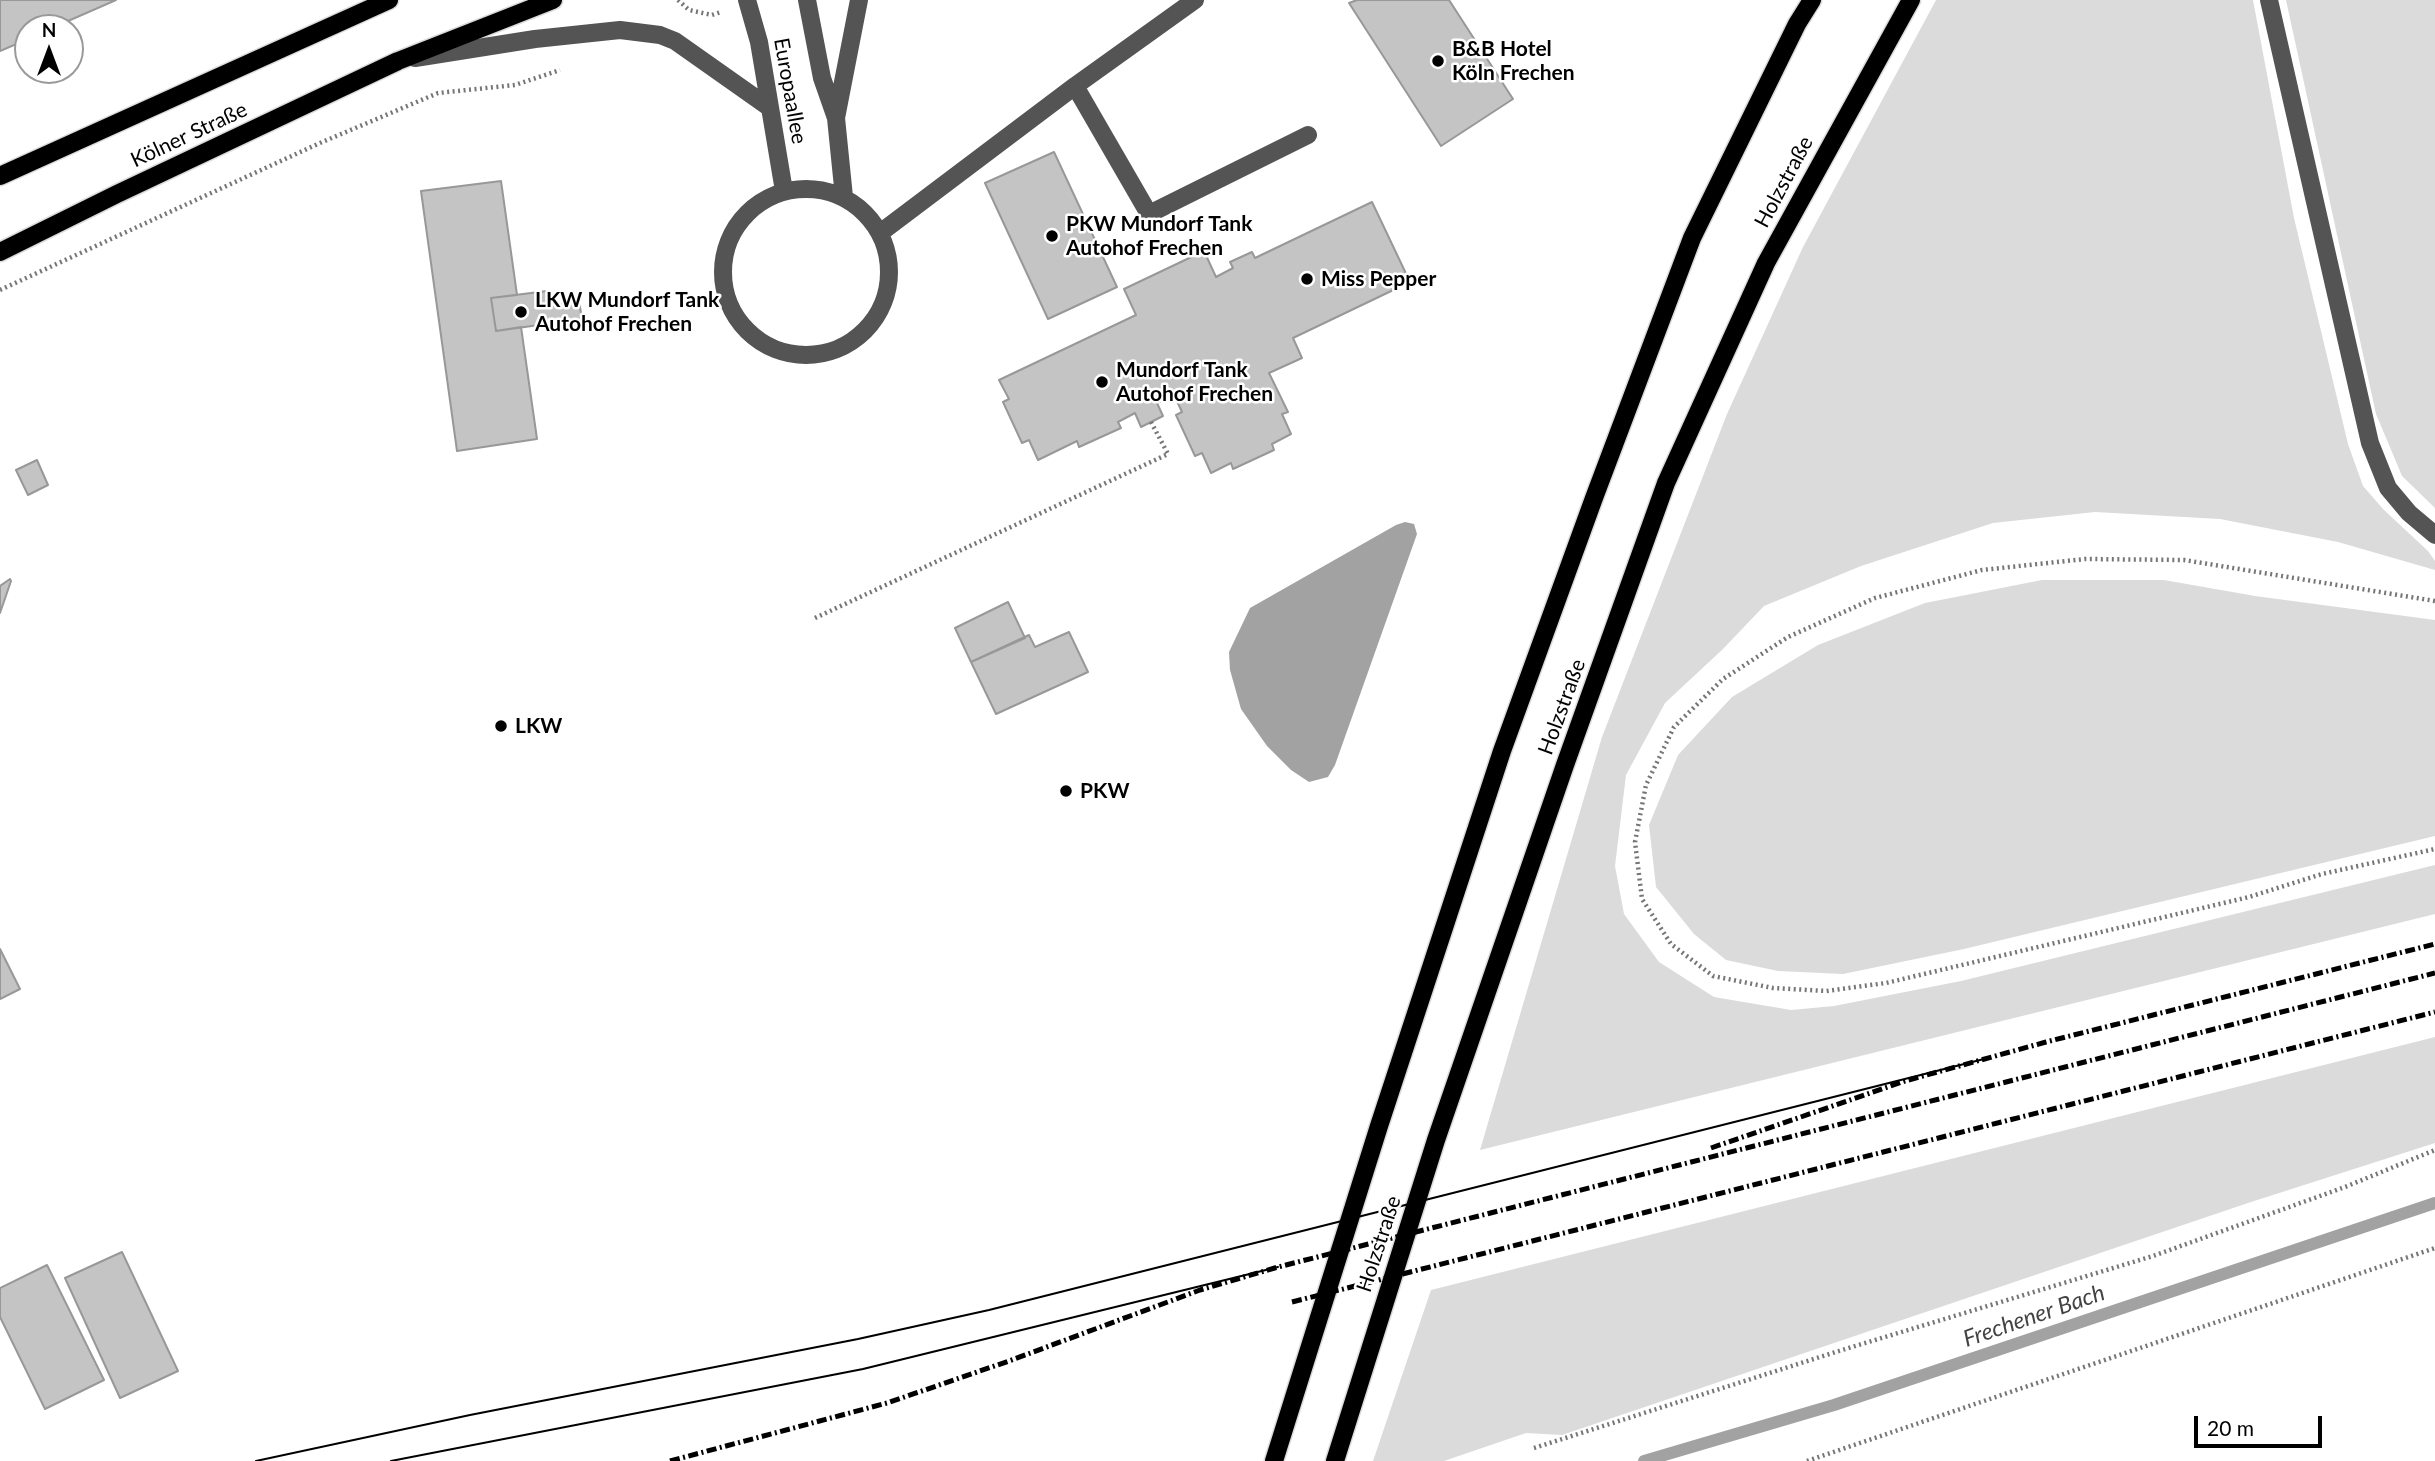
<!DOCTYPE html>
<meta charset="utf-8">
<style>
body{margin:0}
#map{position:relative;width:2435px;height:1461px;overflow:hidden;background:#fff;font-family:Lato,sans-serif}
canvas{display:block}
.north{position:absolute;left:14px;top:14px;width:70px;height:70px;box-sizing:border-box;background:#fff;border:2px solid #999;border-radius:50%;rotate:0deg;font-size:19px;font-weight:700;line-height:28px;text-align:center;color:#000}
.north::after{content:'';display:block;margin:auto;width:24px;height:32px;background:#000;clip-path:polygon(50% 0,100% 100%,50% 72%,0 100%)}
.scale{position:absolute;left:2194px;top:1416px;width:128px;height:32px;box-sizing:border-box;border:4px solid #000;border-top:0;padding-left:9px;font-size:21px;line-height:24px;white-space:nowrap;color:#000;-webkit-text-stroke:5px #fff;paint-order:stroke}
</style>
<div id="map">
<canvas width="2435" height="1461"></canvas>
<div class="north">N</div>
<div class="scale">20 m</div>
</div>
<script>
const ctx = document.querySelector('canvas').getContext('2d');
ctx.lineJoin = 'round';
function fillPath(path, color) { ctx.fillStyle = color; ctx.fill(path, 'evenodd'); }
const shape = rows => new Path2D(rows.map(r => 'M' + r).join(''));
function trace(path, color, width, dash) { ctx.strokeStyle = color; ctx.lineWidth = width; ctx.lineCap = dash ? 'butt' : 'round'; ctx.setLineDash(dash || []); ctx.stroke(path); }
function write(font, color, halo, rows, align = 'center') {
  ctx.font = font + ' Lato,sans-serif'; ctx.lineWidth = 5; ctx.setLineDash([]); ctx.textBaseline = 'middle'; ctx.strokeStyle = halo; ctx.fillStyle = color; for (const [text, x, y, turn = 0] of rows) {
    ctx.save(); ctx.translate(x, y); ctx.rotate((+turn || 0) * Math.PI / 180); ctx.textAlign = isNaN(turn) ? turn : align; if (halo) ctx.strokeText(text, 0, 0); ctx.fillText(text, 0, 0); ctx.restore();
  }
}
fillPath(shape([
 [1936,0,2253,0,2294,218,2348,444,2363,486,2384,510,2428,551,2435,561,2435,570,2338,542,2220,519,2095,512,1993,523,1861,566,1764,606,1723,649,1665,703,1626,775,1615,866,1624,914,1659,962,1714,997,1791,1010,1834,1006,1961,981,2435,865,2435,914,1480,1150,1602,737,1727,414,1803,247],
 [2286,0,2435,0,2435,508,2402,476,2376,414],
 [2042,580,2164,580,2255,596,2435,620,2435,836,1964,949,1843,974,1778,971,1726,960,1694,934,1656,887,1649,825,1678,755,1732,697,1818,645,1925,603],
 [2435,1037,2435,1143,2248,1203,1562,1435,1526,1433,1444,1461,1373,1461,1431,1290]
]), '#dbdbdb');
fillPath(shape([
 [1405,522,1414,524,1417,534,1335,765,1328,777,1309,782,1291,770,1267,746,1241,709,1230,670,1229,652,1250,608,1396,525]
]), '#a2a2a2');
trace(shape([
 [1644,1461,1834,1405,2435,1203]
]), '#a2a2a2', 12);
const building = shape([
 [0,0,116,0,52,28,28,28,28,39,0,51,0,0],
 [1357,0,1449,0,1513,99,1441,146,1349,3,1357,0],
 [1054,152,1117,287,1048,319,985,183,1054,152],
 [501,181,517,295,491,298,496,331,521,327,537,439,457,451,421,191,501,181],
 [1372,202,1410,282,1293,338,1302,358,1269,373,1288,412,1282,414,1291,434,1272,444,1274,450,1233,469,1231,463,1211,473,1202,453,1195,456,1176,415,1182,412,1174,395,1157,403,1163,416,1141,427,1135,413,1118,422,1121,428,1079,447,1077,441,1038,460,1029,440,1022,443,1003,402,1009,399,999,380,1136,315,1124,289,1204,251,1216,277,1233,268,1230,262,1252,252,1255,258,1372,202],
 [547,291,549,306,579,301,582,319,496,331,491,298,547,291],
 [37,460,48,485,28,495,16,470,37,460],
 [10,579,11,581,0,613,0,586,10,579],
 [1008,602,1025,638,971,662,955,628,1008,602],
 [1069,632,1088,672,996,714,971,662,1029,635,1035,647,1069,632],
 [0,949,20,989,0,999,0,949],
 [122,1252,178,1371,120,1398,65,1278,122,1252],
 [47,1265,104,1380,45,1409,0,1317,0,1288,47,1265]
]);
fillPath(building, '#c4c4c4');
trace(building, '#989898', 2);
const major = shape([
 [0,176,389,0],
 [0,252,117,194,398,61,553,0],
 [1274,1461,1379,1126,1502,751,1594,498,1692,238,1797,24,1812,0],
 [1335,1461,1436,1140,1565,765,1666,483,1766,263,1911,0]
]);
trace(major, '#dbdbdb', 21);
trace(shape([
 [678,0,689,10,712,15,721,12],
 [0,290,320,143,438,93,515,85,560,70],
 [2435,601,2184,560,2085,559,1982,570,1875,598,1788,637,1723,679,1674,727,1646,785,1635,842,1642,899,1671,944,1713,976,1773,988,1826,991,1886,983,2249,897,2322,874,2435,849],
 [815,618,1168,454,1151,422],
 [1534,1448,1842,1350,2153,1256,2345,1187,2435,1150],
 [1807,1461,2435,1248]
]), '#767676', 4.5, [2, 3.5]);
trace(shape([
 [747,0,759,42,784,191],
 [807,0,822,78,836,118,844,197],
 [2269,0,2370,443,2388,488,2409,513,2435,535],
 [415,58,535,39,620,30,660,35,675,41,770,108],
 [1075,86,1149,214,1308,135],
 [836,118,859,0],
 '723 272a83 83 0 1 1 166 0a83 83 0 1 1-166 0Z',
 [880,233,1075,86,1195,0]
]), '#545454', 18);
trace(major, '#000', 18);
trace(shape([
 [256,1461,470,1415,858,1339,989,1310,1988,1058],
 [391,1461,863,1369,1278,1267]
]), '#000', 2);
trace(shape([
 [1711,1148,1905,1081,2046,1042,2435,944],
 [1292,1302,2435,1012],
 [670,1461,887,1403,1009,1361,1200,1290,1278,1267,2435,973]
]), '#000', 5, [10, 3.5, 2, 3.5]);
for (const [x, y, r, color] of [
 [1438,61,7,"#000"],
 [1052,236,7,"#000"],
 [1307,279,7,"#000"],
 [521,312,7,"#000"],
 [1102,382,7,"#000"],
 [501,726,7,"#000"],
 [1066,791,7,"#000"]
]) { const dot = new Path2D(); dot.arc(x, y, r, 0, 2 * Math.PI); ctx.fillStyle = color; ctx.fill(dot); trace(dot, '#fff', 2.5); }
write('bold 21px', '#000', '#fff', [
 ["B&B Hotel",1452,49],
 ["Köln Frechen",1452,73],
 ["PKW Mundorf Tank",1066,224],
 ["Autohof Frechen",1066,248],
 ["Miss Pepper",1321,279],
 ["LKW Mundorf Tank",535,300],
 ["Autohof Frechen",535,324],
 ["Mundorf Tank",1116,370],
 ["Autohof Frechen",1116,394],
 ["LKW",515,726],
 ["PKW",1080,791]
], 'left');
write('21px', '#000', '#fff', [
 ["Europaallee",790,91,80],
 ["Kölner Straße",189,135,-25],
 ["Holzstraße",1784,182,-62],
 ["Holzstraße",1562,707,-70],
 ["Holzstraße",1379,1244,-72]
]);
write('italic 23px', '#434343', '#fff', [
 ["Frechener Bach",2034,1316,-19]
]);
</script>
